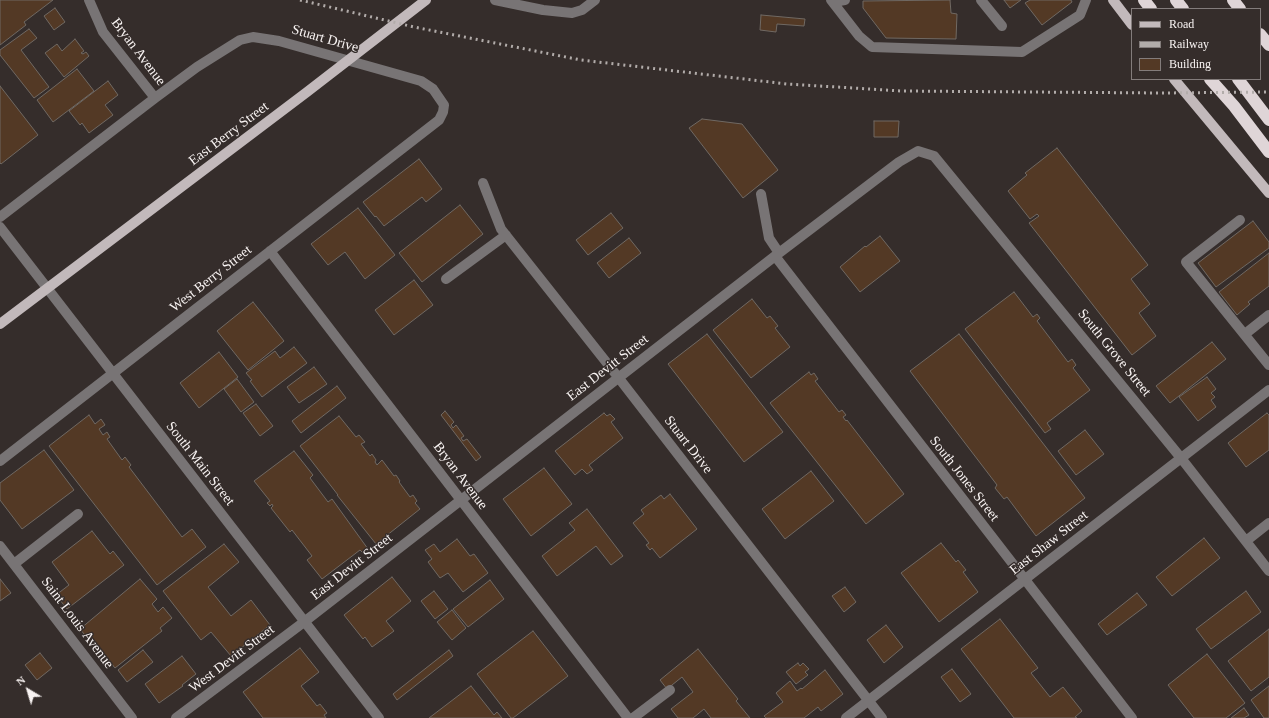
<!DOCTYPE html>
<style>
body{margin:0}
#map{position:relative;width:1269px;height:718px;overflow:hidden;background:#352d2b;font-family:Georgia,serif}
canvas{display:block}
.legend{position:absolute;left:1131px;top:8px;width:130px;height:72px;box-sizing:border-box;background:#352d2b;border:1px solid #837c7b;margin:0;padding:5px 7px;list-style:none;font-size:12px;color:#f8f3f2}
.legend li{display:flex;align-items:center;gap:8px;height:20px}
.legend b{width:20px;border:1px solid #837c7b}
.north{position:absolute;left:8px;top:670px;width:40px;height:40px;-webkit-text-stroke:3px #352d2b;paint-order:stroke;rotate:322deg;font-size:11px;font-weight:700;line-height:16px;text-align:center;color:#f8f3f2}
.north::after{content:'';display:block;margin:auto;width:14px;height:18px;background:#f8f3f2;clip-path:polygon(50% 0,100% 100%,50% 72%,0 100%)}
</style>
<div id="map">
<canvas width="1269" height="718"></canvas>
<ul class="legend">
<li><b style="height:5px;background:#c2b9bb"></b>Road</li>
<li><b style="height:5px;background:#b2acaa"></b>Railway</li>
<li><b style="height:11px;background:#533925"></b>Building</li>
</ul>
<div class="north">N</div>
</div>
<script>
const ctx = document.querySelector('canvas').getContext('2d');
ctx.lineJoin = 'round';
function fillPath(path, color) { ctx.fillStyle = color; ctx.fill(path, 'evenodd'); }
const shape = rows => new Path2D(rows.map(r => 'M' + r).join(''));
function trace(path, color, width, dash) { ctx.strokeStyle = color; ctx.lineWidth = width; ctx.lineCap = dash ? 'butt' : 'round'; ctx.setLineDash(dash || []); ctx.stroke(path); }
function write(font, color, halo, rows, align = 'center') {
  ctx.font = font + ' Georgia,serif'; ctx.lineWidth = 3; ctx.setLineDash([]); ctx.textBaseline = 'middle'; ctx.strokeStyle = halo; ctx.fillStyle = color; for (const [text, x, y, turn = 0] of rows) {
    ctx.save(); ctx.translate(x, y); ctx.rotate((+turn || 0) * Math.PI / 180); ctx.textAlign = isNaN(turn) ? turn : align; if (halo) ctx.strokeText(text, 0, 0); ctx.fillText(text, 0, 0); ctx.restore();
  }
}
const building = shape([
 [0,0,53,0,24,22,26,25,0,45,0,0],
 [950,0,951,13,957,14,956,39,886,38,863,8,863,1,950,0],
 [1004,0,1021,0,1010,8,1004,0],
 [1030,0,1071,0,1072,2,1042,25,1025,3,1030,0],
 [55,8,65,22,54,30,44,16,55,8],
 [761,15,805,19,804,26,777,24,776,32,760,30,761,15],
 [29,29,37,38,21,50,49,87,34,98,0,55,0,50,29,29],
 [75,39,84,51,81,53,83,54,86,52,89,56,64,77,45,53,57,44,62,51,75,39],
 [77,69,94,91,53,122,37,100,77,69],
 [108,81,118,95,105,105,113,115,89,133,82,123,80,125,69,111,108,81],
 [0,86,38,135,1,164,0,163,0,86],
 [702,119,742,124,778,170,743,198,689,128,702,119],
 [874,121,899,121,898,137,874,137,874,121],
 [1057,148,1148,265,1131,279,1150,304,1139,313,1156,336,1132,355,1029,223,1039,216,1037,214,1030,219,1008,191,1027,175,1025,173,1057,148],
 [419,159,442,189,426,202,422,197,384,226,376,216,375,217,363,202,419,159],
 [460,205,483,234,422,282,399,253,460,205],
 [358,208,395,255,365,279,345,252,328,265,311,244,358,208],
 [611,213,623,228,588,255,576,240,611,213],
 [1253,221,1269,242,1269,248,1216,287,1198,263,1253,221],
 [880,236,900,261,860,292,840,267,865,246,866,247,880,236],
 [629,238,641,253,609,278,597,263,629,238],
 [1269,253,1269,286,1248,302,1250,304,1237,315,1219,292,1269,253],
 [414,280,433,305,394,335,375,310,414,280],
 [1014,292,1033,317,1037,314,1040,318,1037,321,1068,362,1072,359,1076,365,1073,368,1090,390,1047,423,1051,429,1045,433,965,329,1014,292],
 [752,299,767,318,770,316,778,326,775,328,790,347,751,378,713,330,752,299],
 [253,302,284,341,248,370,217,331,253,302],
 [707,334,783,432,744,462,668,364,707,334],
 [959,334,1085,498,1036,536,1007,497,1004,499,995,488,997,485,910,371,959,334],
 [1212,342,1226,359,1170,403,1156,386,1212,342],
 [294,347,307,363,262,397,250,381,252,380,246,373,275,351,280,358,294,347],
 [219,352,238,377,199,408,180,383,219,352],
 [314,367,327,384,299,403,287,387,314,367],
 [809,372,811,375,814,373,818,379,815,381,839,412,842,410,846,415,843,417,846,421,847,420,904,494,866,524,770,403,809,372],
 [1207,377,1216,389,1211,393,1215,397,1211,400,1216,407,1198,421,1179,397,1207,377],
 [237,379,254,402,241,412,224,389,237,379],
 [337,386,346,398,301,433,292,421,337,386],
 [256,404,273,426,260,436,243,413,256,404],
 [445,411,454,422,451,425,453,428,456,425,464,436,461,438,463,441,467,439,481,457,476,461,441,415,445,411],
 [604,413,607,416,610,414,615,419,611,422,623,438,589,465,593,470,587,474,582,469,575,475,555,451,604,413],
 [1267,413,1269,415,1269,450,1246,467,1228,443,1267,413],
 [89,415,95,424,101,419,105,425,99,429,103,435,107,432,110,437,107,439,122,460,125,457,131,465,129,467,182,537,192,529,206,547,157,585,49,446,89,415],
 [339,416,356,437,359,435,365,442,361,444,370,456,372,454,376,460,375,462,377,465,382,460,394,476,396,475,400,481,399,482,410,497,413,495,417,501,415,503,420,509,376,544,337,495,338,495,300,446,339,416],
 [1085,430,1104,454,1076,475,1058,451,1085,430],
 [44,450,74,490,22,529,0,500,0,483,44,450],
 [294,451,313,475,310,478,328,502,332,499,368,549,363,553,360,550,322,579,307,560,312,556,292,530,290,532,271,508,273,506,272,504,270,506,267,503,270,501,254,481,294,451],
 [544,468,572,504,531,536,503,499,544,468],
 [811,471,834,501,785,539,762,509,811,471],
 [670,494,697,529,660,558,652,548,650,550,646,545,649,543,633,523,644,514,641,510,661,495,664,499,670,494],
 [587,509,623,556,611,565,596,546,557,576,542,556,575,530,569,523,587,509],
 [92,531,110,554,113,551,124,565,67,609,56,595,69,585,52,562,92,531],
 [1204,538,1220,558,1172,596,1156,577,1204,538],
 [457,539,470,556,474,554,488,573,463,592,448,573,440,578,428,562,432,559,425,550,434,544,440,552,457,539],
 [941,543,956,562,958,560,966,570,963,572,978,592,939,622,901,573,941,543],
 [224,544,239,562,208,587,231,616,251,600,270,625,231,656,211,632,201,640,163,591,224,544],
 [392,577,411,601,386,621,394,631,372,647,365,637,363,639,344,615,392,577],
 [0,579,11,593,0,601,0,579],
 [140,579,157,599,152,604,158,612,163,607,172,618,160,628,162,631,115,668,107,658,106,659,97,650,80,629,140,579],
 [490,580,504,599,468,627,453,609,490,580],
 [845,587,856,602,844,612,832,596,845,587],
 [434,591,448,609,435,619,421,601,434,591],
 [1246,591,1261,612,1211,649,1196,629,1246,591],
 [1137,593,1147,605,1107,635,1098,624,1137,593],
 [452,610,466,628,452,640,437,622,452,610],
 [1000,619,1038,668,1031,673,1050,697,1063,687,1082,711,1075,717,1077,718,1014,718,961,649,1000,619],
 [886,625,903,647,884,663,867,640,886,625],
 [1269,629,1269,677,1251,691,1228,661,1269,629],
 [533,631,568,676,513,718,511,718,477,674,533,631],
 [300,648,319,672,301,686,317,706,320,704,327,713,324,715,326,718,263,718,243,692,300,648],
 [698,649,738,699,736,701,750,718,711,718,704,709,693,718,678,718,671,709,693,692,682,677,667,689,660,680,698,649],
 [143,650,153,662,127,682,118,670,143,650],
 [449,650,453,656,397,700,393,694,449,650],
 [40,653,52,668,37,680,25,665,40,653],
 [1207,654,1245,703,1226,718,1194,718,1168,685,1207,654],
 [182,656,196,674,182,685,183,686,159,703,145,684,182,656],
 [798,663,800,666,803,663,809,669,805,672,808,675,796,684,786,672,798,663],
 [952,669,971,694,960,702,941,677,952,669],
 [825,670,843,694,821,711,818,707,804,718,766,718,764,716,783,702,776,693,790,681,797,691,801,688,802,689,825,670],
 [471,686,494,715,497,712,502,718,429,718,471,686],
 [1269,686,1269,718,1264,718,1251,700,1269,686],
 [1244,708,1249,715,1244,718,1231,718,1244,708]
]);
fillPath(building, '#533925');
trace(building, '#706963', 1);
trace(shape([
 [89,0,103,32,155,98],
 [495,0,543,10,572,13,582,10,595,0],
 [831,0,859,36,872,47,1022,52,1080,15,1086,0],
 [981,0,1002,26],
 [833,2,845,0],
 [483,183,501,229,618,377,882,718],
 [761,194,769,238,779,253],
 [0,217,155,98,197,67,240,40,253,37,279,41,421,81,433,89,444,105,443,112,439,120,0,461],
 [1240,220,1186,262,1269,365],
 [0,227,379,718],
 [270,251,628,718],
 [775,256,1132,718],
 [446,279,506,235],
 [1245,334,1269,315],
 [1246,541,1269,523],
 [0,546,132,718],
 [14,564,78,514],
 [176,718,304,622,779,253,899,162,918,151,934,156,1181,458,1269,571],
 [633,718,670,690],
 [846,718,1269,390]
]), '#787475', 10);
trace(shape([
 [1113,0,1132,25],
 [1174,79,1269,193],
 [0,324,307,92,426,0]
]), '#c2b9bb', 10);
trace(shape([
 [1144,0,1151,9],
 [1176,0,1183,9],
 [1233,0,1240,9],
 [1260,34,1269,45],
 [1210,79,1234,106,1269,152],
 [1238,79,1269,120]
]), '#dfd5d7', 12);
trace(shape([
 [300,0,414,27,581,60,787,84,902,91,1161,93,1269,92]
]), '#b2acaa', 3, [2, 4]);
write('14px', '#f8f3f2', '#352d2b', [
 ["Stuart Drive",325,39,16],
 ["Bryan Avenue",138,52,53],
 ["East Berry Street",229,134,-37],
 ["West Berry Street",211,279,-38],
 ["South Grove Street",1114,353,51],
 ["East Devitt Street",608,368,-38],
 ["Stuart Drive",688,445,52],
 ["South Main Street",200,464,52],
 ["Bryan Avenue",460,476,53],
 ["South Jones Street",964,479,52],
 ["East Shaw Street",1049,543,-38],
 ["East Devitt Street",352,567,-38],
 ["Saint Louis Avenue",77,623,53],
 ["West Devitt Street",232,659,-37]
]);
</script>
